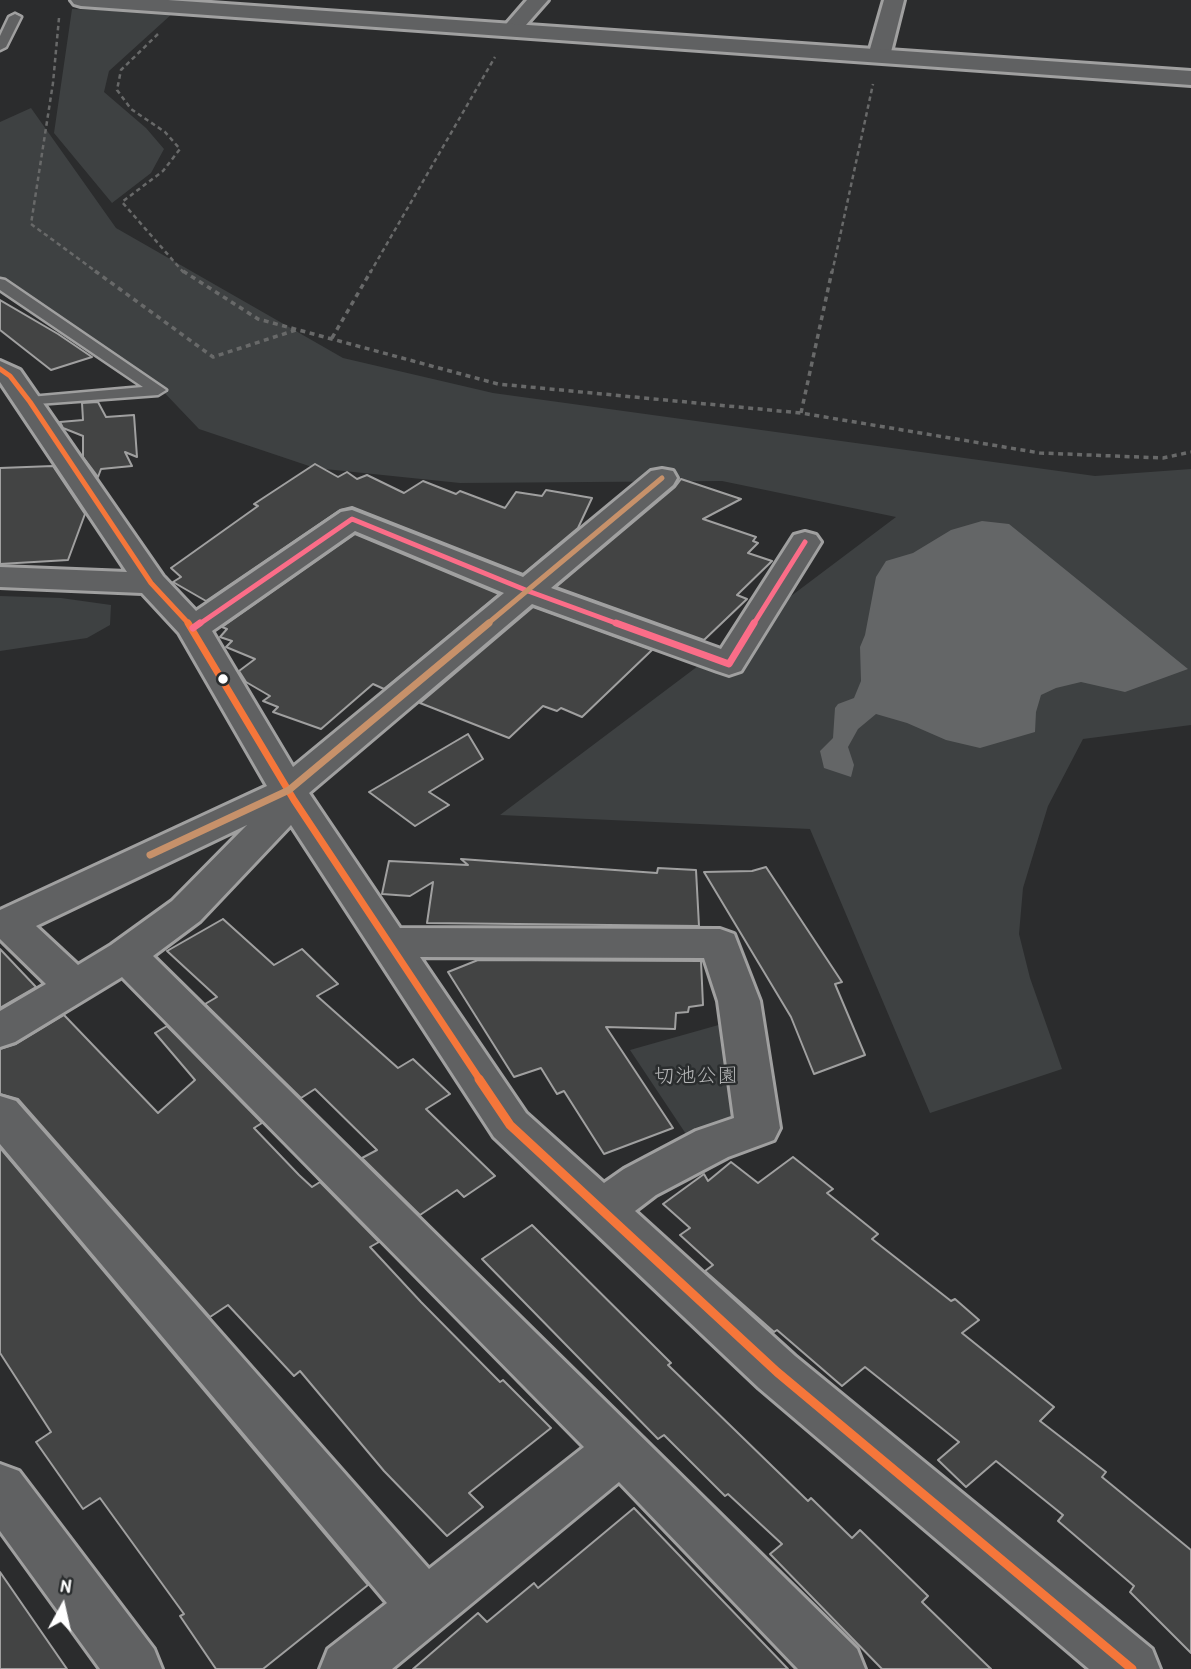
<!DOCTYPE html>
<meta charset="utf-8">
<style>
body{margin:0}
#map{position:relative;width:1191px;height:1669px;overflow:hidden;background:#2b2c2d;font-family:"Patrick Hand",sans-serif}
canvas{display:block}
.north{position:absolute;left:28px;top:1571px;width:70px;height:70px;-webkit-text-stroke:5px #2a2d2e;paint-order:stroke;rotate:8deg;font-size:19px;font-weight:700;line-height:28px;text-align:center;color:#fff}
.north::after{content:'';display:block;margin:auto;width:24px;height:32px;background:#fff;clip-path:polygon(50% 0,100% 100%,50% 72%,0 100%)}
</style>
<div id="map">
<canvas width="1191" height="1669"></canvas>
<div class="north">N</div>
</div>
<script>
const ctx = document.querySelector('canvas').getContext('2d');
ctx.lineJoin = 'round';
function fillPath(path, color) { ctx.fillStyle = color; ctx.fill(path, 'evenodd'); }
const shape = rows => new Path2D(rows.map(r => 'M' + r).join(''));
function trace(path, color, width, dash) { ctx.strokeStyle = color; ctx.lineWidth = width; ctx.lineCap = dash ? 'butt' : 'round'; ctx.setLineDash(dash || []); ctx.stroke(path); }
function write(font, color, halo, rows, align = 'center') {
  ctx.font = font + ' "Patrick Hand","Klee One",sans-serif'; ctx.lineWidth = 5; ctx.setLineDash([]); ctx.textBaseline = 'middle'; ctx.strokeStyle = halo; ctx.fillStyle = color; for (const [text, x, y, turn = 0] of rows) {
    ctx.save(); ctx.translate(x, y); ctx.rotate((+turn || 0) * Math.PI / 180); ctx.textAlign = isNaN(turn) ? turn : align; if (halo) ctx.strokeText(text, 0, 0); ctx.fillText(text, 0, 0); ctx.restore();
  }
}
fillPath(shape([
 [72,9,173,13,109,71,104,92,146,128,164,149,151,173,112,203,54,133],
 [31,108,116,228,343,358,493,393,1095,476,1191,469,1191,725,1083,739,1048,806,1023,888,1019,934,1030,978,1062,1069,930,1113,810,829,500,815,896,517,722,481,460,483,315,468,199,429,158,386,0,282,0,122],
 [0,596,61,598,111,605,110,625,87,638,0,651],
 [722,1024,741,1103,728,1124,688,1137,630,1050]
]), '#3e4142');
fillPath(shape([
 [982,521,1009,524,1188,669,1125,692,1081,682,1056,688,1041,695,1036,712,1035,732,980,748,946,740,907,723,876,714,858,729,848,747,854,765,851,777,824,768,820,751,833,738,835,708,838,704,854,698,861,681,860,647,865,635,876,577,886,561,913,553,951,530]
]), '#646667');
const building = shape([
 [0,300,58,334,92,357,51,370,0,330,0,300],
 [98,402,106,417,134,415,137,457,125,452,132,466,101,469,98,477,83,457,83,436,63,428,60,422,83,420,82,403,98,402],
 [315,464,338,477,347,472,357,479,367,475,404,493,423,481,456,494,460,491,505,508,516,492,542,496,546,490,592,498,578,528,523,574,352,507,340,510,206,601,173,582,181,577,171,568,258,506,254,504,315,464],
 [53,466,85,514,68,560,0,564,0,468,53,466],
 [681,479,741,499,703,519,756,537,753,541,758,543,748,553,772,561,737,595,747,599,704,640,556,587,675,487,681,479],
 [355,534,499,594,384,689,373,684,321,729,273,712,278,707,263,701,270,696,246,682,239,671,255,659,226,647,232,641,220,637,227,629,222,627,355,534],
 [533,607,652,650,582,717,561,708,557,711,543,706,509,738,420,703,533,607],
 [468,734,483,759,429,792,449,805,415,826,369,792,468,734],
 [461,859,657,873,658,868,696,870,699,926,427,923,433,882,410,896,382,894,389,861,468,865,461,859],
 [766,867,842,982,835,984,865,1055,814,1074,791,1017,704,872,752,871,766,867],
 [223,919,274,965,302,949,338,984,317,996,398,1068,413,1059,450,1094,426,1109,495,1176,464,1197,457,1190,420,1215,362,1158,377,1150,315,1089,301,1098,205,1004,217,997,167,951,223,919],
 [0,949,36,987,0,1008,0,949],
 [478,960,701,961,703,1005,689,1007,688,1012,676,1013,675,1029,606,1027,673,1128,604,1154,564,1091,557,1094,541,1068,514,1077,448,972,478,960],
 [64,1015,158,1113,195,1080,155,1033,167,1026,262,1123,254,1128,299,1175,312,1187,320,1182,379,1242,370,1247,421,1302,500,1382,503,1380,551,1428,469,1493,483,1507,447,1536,384,1471,300,1371,294,1376,228,1305,210,1317,18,1099,0,1094,0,1049,16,1044,64,1015],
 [0,1148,368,1585,263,1669,216,1669,180,1616,184,1614,100,1498,83,1509,36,1442,51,1432,0,1353,0,1148],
 [793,1157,833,1189,827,1193,878,1234,872,1239,951,1301,955,1299,979,1320,962,1333,1054,1407,1040,1421,1106,1472,1102,1477,1191,1550,1191,1653,1130,1592,1134,1586,1058,1521,1063,1515,996,1461,966,1487,938,1460,959,1442,865,1367,842,1386,777,1330,774,1332,705,1271,713,1265,680,1235,690,1228,663,1204,704,1174,708,1181,731,1162,758,1183,793,1157],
 [532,1225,671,1363,668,1365,808,1501,811,1498,852,1538,860,1530,928,1596,922,1602,991,1669,882,1669,770,1554,782,1544,728,1494,725,1496,664,1435,658,1439,482,1259,532,1225],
 [634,1508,788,1669,413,1669,478,1613,487,1622,534,1583,538,1588,634,1508],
 [0,1572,67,1669,0,1669,0,1572]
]);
fillPath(building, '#434444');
trace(building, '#a0a0a0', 2);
const service = shape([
 [15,14,21,17,6,47,0,50,0,36,9,17,15,14],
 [0,279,5,280,166,390,158,395,24,405,22,402,30,397,143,387,0,290,0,279]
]);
const minor = shape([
 [527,0,548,0,518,34,504,34,501,30,527,0],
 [884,0,904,0,890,56,887,61,879,62,871,61,868,56,884,0],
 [0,361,20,370,163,576,196,611,341,512,352,510,523,577,651,471,662,469,673,471,677,478,673,485,551,588,721,649,794,535,805,532,816,535,821,542,741,671,729,675,717,671,532,604,309,793,400,928,720,929,734,934,760,1001,780,1128,774,1140,728,1157,656,1195,635,1211,795,1356,1152,1649,1160,1669,1089,1669,759,1388,494,1137,291,825,200,921,153,956,857,1649,865,1669,798,1669,619,1482,392,1669,320,1669,328,1649,387,1603,0,1144,0,1096,16,1101,429,1569,584,1447,122,977,15,1042,0,1047,0,1011,46,984,0,939,0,910,267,786,179,633,142,593,0,587,0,567,127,572,0,382,0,361],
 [355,531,504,593,293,767,212,631,355,531],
 [247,825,172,901,111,945,78,965,36,926,247,825],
 [420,957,704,958,718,1001,734,1118,696,1131,624,1169,604,1183,526,1113,420,957],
 [0,1464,19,1471,154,1649,162,1669,100,1669,0,1531,0,1464]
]);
const tertiary = shape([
 [71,0,168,0,1191,71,1191,85,81,6,74,4,71,0]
]);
trace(service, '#a0a0a0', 5);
trace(minor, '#a0a0a0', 6);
trace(tertiary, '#a0a0a0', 6);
trace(shape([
 [59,18,53,83,31,224,98,273],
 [158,34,121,70,117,90,131,109,165,132,180,149,163,171,122,202,184,273],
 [370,273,495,57],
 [832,273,873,84]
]), '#686969', 2.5, [4.5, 3.5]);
trace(shape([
 [95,271,213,357,299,329],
 [183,271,258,319,498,384,801,413,1040,453,1163,458,1191,452],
 [332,338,371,271],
 [801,413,832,271]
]), '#686969', 3.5, [5, 4.5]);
fillPath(service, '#606162');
fillPath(minor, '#606162');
fillPath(tertiary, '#606162');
trace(shape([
 [0,369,10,376,30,402,151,583,190,625]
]), '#f5763a', 5);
trace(shape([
 [188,623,294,800,480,1080]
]), '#f5763a', 7);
trace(shape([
 [479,1079,510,1125,777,1372,1132,1669]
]), '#f5763a', 9);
trace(shape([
 [198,625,352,519,528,591,621,625],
 [753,625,805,542]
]), '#fb6d88', 5);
trace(shape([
 [616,623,729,664,754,623],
 [193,628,200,623]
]), '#fb6d88', 7);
trace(shape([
 [486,625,662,478]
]), '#c7916a', 5);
trace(shape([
 [150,855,289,790,489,623]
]), '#c7916a', 7);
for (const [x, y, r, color] of [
 [223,679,6,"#fff"]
]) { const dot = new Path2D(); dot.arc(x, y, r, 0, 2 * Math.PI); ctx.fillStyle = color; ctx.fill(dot); trace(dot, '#2a2d2e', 2.5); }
write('21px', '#b3b4b5', '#2a2d2e', [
 ["切池公園",696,1076]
]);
</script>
